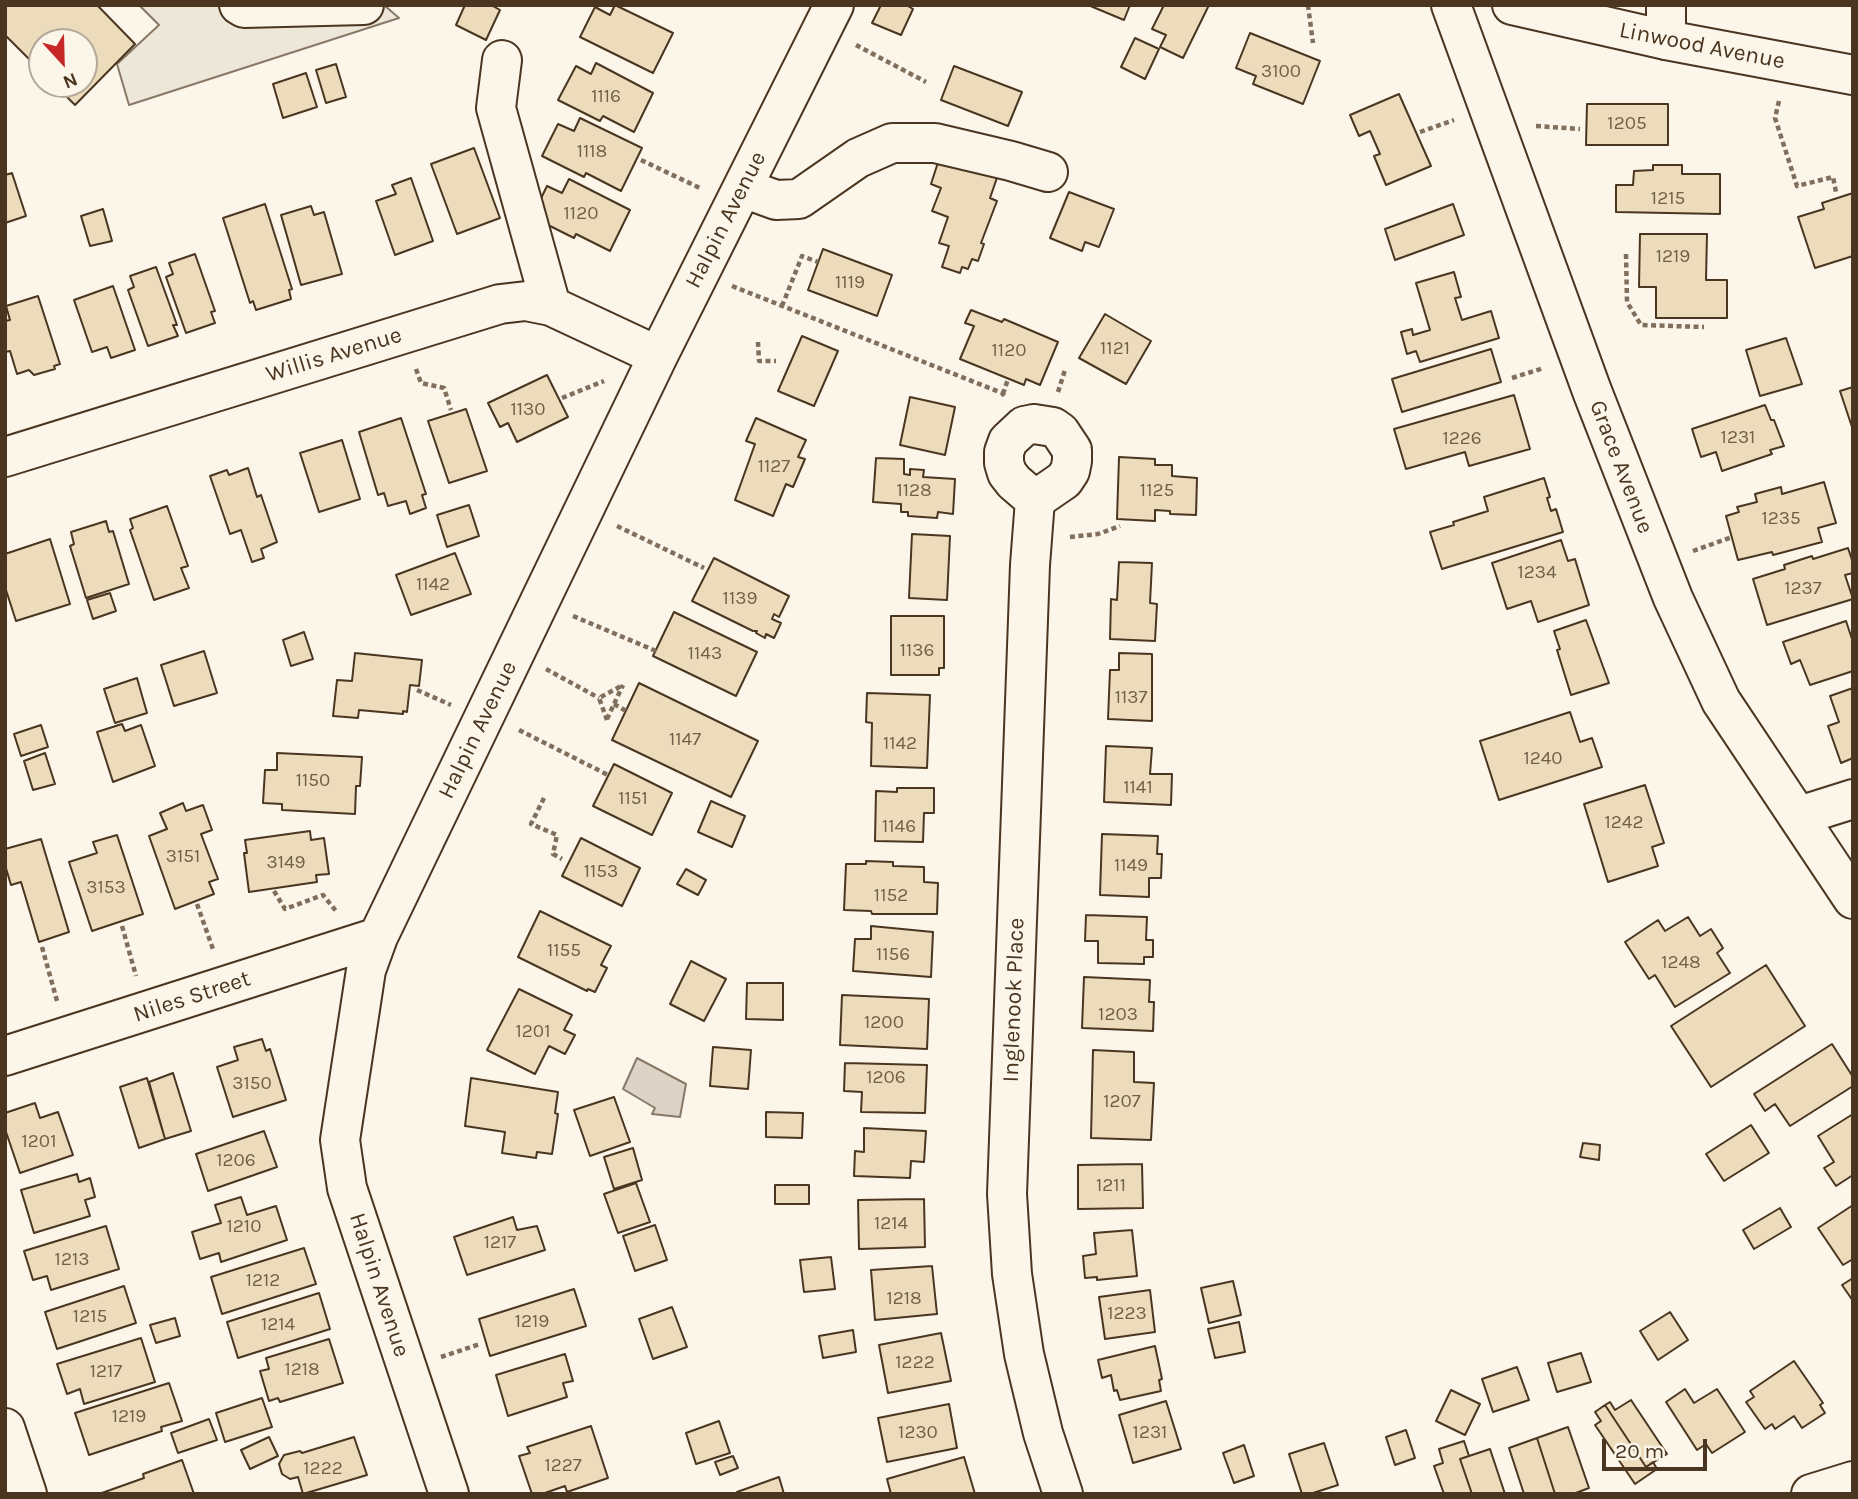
<!DOCTYPE html>
<style>
body{margin:0}
#map{position:relative;width:1858px;height:1499px;overflow:hidden;background:#fbf6e9;font-family:Karla,sans-serif}
canvas{display:block}
.frame{position:absolute;inset:0;border:7px solid #4a3520;pointer-events:none}
.north{position:absolute;left:28px;top:28px;width:70px;height:70px;box-sizing:border-box;background:#fbf6e9;border:2px solid #b4a999;border-radius:50%;rotate:158deg;font-size:19px;font-weight:700;line-height:28px;text-align:center;color:#4a3520}
.north::after{content:'';display:block;margin:auto;width:24px;height:32px;background:#c62828;clip-path:polygon(50% 0,100% 100%,50% 72%,0 100%)}
.scale{position:absolute;left:1602px;top:1439px;width:105px;height:32px;box-sizing:border-box;border:4px solid #4a3520;border-top:0;padding-left:9px;font-size:21px;line-height:24px;white-space:nowrap;color:#4a3520;-webkit-text-stroke:5px #fbf6e9;paint-order:stroke}
</style>
<div id="map">
<canvas width="1858" height="1499"></canvas>
<div class="frame"></div>
<div class="north">N</div>
<div class="scale">20 m</div>
</div>
<script>
const ctx = document.querySelector('canvas').getContext('2d');
ctx.lineJoin = 'round';
function fillPath(path, color) { ctx.fillStyle = color; ctx.fill(path, 'evenodd'); }
const shape = rows => new Path2D(rows.map(r => 'M' + r).join(''));
function trace(path, color, width, dash) { ctx.strokeStyle = color; ctx.lineWidth = width; ctx.lineCap = dash ? 'butt' : 'round'; ctx.setLineDash(dash || []); ctx.stroke(path); }
function write(font, color, halo, rows, align = 'center') {
  ctx.font = font + ' Karla,sans-serif'; ctx.lineWidth = 5; ctx.setLineDash([]); ctx.textBaseline = 'middle'; ctx.strokeStyle = halo; ctx.fillStyle = color; for (const [text, x, y, turn = 0] of rows) {
    ctx.save(); ctx.translate(x, y); ctx.rotate((+turn || 0) * Math.PI / 180); ctx.textAlign = isNaN(turn) ? turn : align; if (halo) ctx.strokeText(text, 0, 0); ctx.fillText(text, 0, 0); ctx.restore();
  }
}
const parking = shape([
 [139,5,384,5,399,18,129,105,117,64,159,25,139,5]
]);
fillPath(parking, '#ede7d9');
trace(parking, '#887966', 2);
const water = shape([
 [637,1058,686,1084,680,1117,652,1114,655,1108,623,1089,637,1058]
]);
fillPath(water, '#dcd4c6');
trace(water, '#887966', 2);
const building = shape([
 [5,5,97,5,135,44,75,105,54,84,84,84,84,42,42,42,42,72,5,35,5,5],
 [465,5,491,5,500,10,486,40,456,25,465,5],
 [615,5,673,33,653,73,580,37,595,7,610,15,615,5],
 [881,5,906,5,913,9,901,35,872,23,881,5],
 [1088,5,1130,5,1124,20,1088,5],
 [1164,5,1209,5,1183,58,1160,47,1166,35,1152,29,1164,5],
 [1250,33,1320,61,1303,104,1253,84,1256,76,1236,68,1250,33],
 [1135,38,1159,49,1145,79,1121,67,1135,38],
 [596,63,653,93,634,132,603,116,600,121,558,100,576,66,591,74,596,63],
 [336,64,346,97,326,103,316,70,336,64],
 [954,66,1022,92,1008,126,941,100,954,66],
 [306,73,317,107,283,118,273,84,306,73],
 [1399,94,1431,166,1386,185,1374,156,1380,154,1370,131,1359,136,1350,115,1399,94],
 [1587,104,1668,104,1668,145,1586,145,1587,104],
 [580,118,642,148,621,191,586,173,584,177,542,156,558,124,574,131,580,118],
 [474,148,500,218,457,234,431,164,474,148],
 [942,150,1000,169,990,198,997,201,981,243,984,244,978,261,972,259,968,269,962,267,960,273,942,267,949,246,939,243,948,217,932,211,941,188,931,184,942,150],
 [1653,165,1682,165,1682,174,1720,174,1720,214,1616,212,1616,185,1633,185,1634,171,1653,170,1653,165],
 [12,173,26,216,5,223,5,175,12,173],
 [411,178,433,241,395,255,376,201,396,194,392,185,411,178],
 [569,179,630,210,610,251,576,234,574,238,532,217,547,186,562,193,569,179],
 [1069,192,1114,209,1099,247,1085,242,1082,251,1050,238,1069,192],
 [1853,193,1853,256,1815,268,1798,217,1824,209,1822,203,1853,193],
 [265,204,292,289,289,290,291,299,256,310,253,301,250,303,223,218,265,204],
 [1453,204,1464,235,1395,260,1385,229,1453,204],
 [311,206,314,215,324,212,342,274,301,285,281,215,311,206],
 [103,209,112,241,90,246,81,216,103,209],
 [1640,234,1707,234,1706,280,1727,280,1727,318,1656,318,1656,287,1639,287,1640,234],
 [823,249,892,275,877,316,808,290,823,249],
 [195,254,215,311,211,312,215,323,186,333,166,277,173,274,169,263,195,254],
 [156,267,177,325,173,325,178,336,148,346,128,290,134,287,130,276,156,267],
 [1454,272,1461,297,1455,298,1462,320,1491,311,1499,338,1420,362,1416,351,1407,354,1401,332,1412,329,1413,335,1430,330,1416,283,1454,272],
 [113,286,135,350,111,358,107,347,92,352,74,300,113,286],
 [38,296,60,364,54,366,55,369,34,375,29,370,17,374,10,351,5,352,5,321,10,320,6,306,38,296],
 [971,310,1002,322,1004,319,1058,342,1040,385,1026,379,1024,385,960,359,974,326,965,323,971,310],
 [1105,314,1151,341,1126,384,1079,358,1105,314],
 [802,336,838,351,814,406,778,391,802,336],
 [1786,338,1802,384,1760,396,1746,350,1786,338],
 [1491,349,1501,382,1402,412,1392,379,1491,349],
 [547,375,568,417,517,442,508,423,500,427,488,403,547,375],
 [1853,387,1853,430,1840,391,1853,387],
 [1514,395,1530,449,1469,466,1465,452,1406,469,1394,429,1514,395],
 [910,397,955,407,945,455,900,445,910,397],
 [1765,405,1771,420,1774,420,1784,446,1770,450,1772,454,1722,471,1716,452,1701,457,1692,429,1765,405],
 [466,409,487,471,449,483,428,421,466,409],
 [401,418,426,494,422,495,426,508,410,514,406,501,388,506,384,493,378,495,359,432,401,418],
 [756,418,806,440,798,457,805,459,793,487,786,484,773,516,735,500,755,444,746,441,756,418],
 [342,440,360,499,319,512,300,453,342,440],
 [1119,457,1155,459,1155,465,1172,465,1172,476,1197,478,1196,515,1170,514,1170,511,1155,510,1155,521,1117,519,1119,457],
 [876,458,904,459,904,474,910,475,910,469,924,470,923,477,955,479,953,514,938,512,937,518,908,516,908,512,901,512,901,504,873,502,876,458],
 [248,468,257,497,261,495,277,542,261,549,264,558,252,562,241,530,230,534,210,476,227,470,229,475,248,468],
 [1544,478,1550,497,1547,498,1551,511,1556,509,1563,532,1442,569,1430,532,1454,525,1453,522,1488,511,1484,497,1544,478],
 [1824,482,1836,523,1818,528,1822,542,1773,555,1772,552,1738,560,1726,516,1739,512,1737,507,1757,502,1755,494,1781,487,1782,494,1824,482],
 [469,505,479,536,447,547,437,515,469,505],
 [167,506,188,566,181,568,189,588,154,600,130,530,133,528,130,519,167,506],
 [106,521,109,532,113,531,129,584,86,598,70,546,74,544,71,532,106,521],
 [912,534,950,536,947,600,909,598,912,534],
 [50,539,70,604,16,621,5,587,5,554,50,539],
 [1561,540,1568,561,1575,559,1589,605,1538,622,1531,601,1507,609,1492,563,1561,540],
 [1848,548,1853,563,1853,573,1845,575,1853,599,1767,625,1753,579,1785,569,1784,565,1812,556,1813,559,1848,548],
 [455,553,471,594,411,615,396,575,455,553],
 [714,558,789,596,779,617,774,614,772,619,781,623,774,638,766,634,765,638,756,633,757,631,753,631,692,601,714,558],
 [1119,562,1152,563,1150,603,1157,604,1155,641,1110,639,1111,599,1117,600,1119,562],
 [110,593,116,611,93,619,87,600,110,593],
 [674,612,757,652,736,696,653,656,674,612],
 [891,616,944,616,944,668,939,668,939,675,891,675,891,616],
 [1586,620,1609,683,1571,695,1557,650,1560,649,1554,631,1586,620],
 [1846,621,1853,642,1853,671,1810,685,1800,660,1791,664,1783,642,1846,621],
 [304,632,313,659,291,666,283,640,304,632],
 [204,651,217,693,174,706,161,665,204,651],
 [355,653,422,660,419,686,410,685,407,712,403,711,403,714,359,710,358,718,333,716,337,680,352,681,355,653],
 [1119,653,1152,654,1152,721,1108,719,1110,670,1119,670,1119,653],
 [137,678,147,713,115,723,104,689,137,678],
 [639,683,758,741,731,797,612,740,639,683],
 [1853,688,1853,758,1841,763,1828,726,1839,722,1830,696,1853,688],
 [867,693,930,695,927,768,871,766,872,723,866,722,867,693],
 [1570,712,1580,742,1592,738,1602,767,1499,800,1480,741,1570,712],
 [122,724,125,731,141,725,155,766,113,782,97,732,122,724],
 [41,725,48,747,21,756,14,734,41,725],
 [1106,746,1152,748,1150,774,1172,774,1171,805,1104,802,1106,746],
 [45,753,55,784,33,790,24,761,45,753],
 [277,753,362,757,360,786,356,786,355,814,282,810,282,804,263,803,265,770,277,770,277,753],
 [614,764,672,793,652,835,593,806,614,764],
 [1645,785,1664,843,1652,847,1658,866,1608,882,1584,804,1645,785],
 [897,788,934,788,934,813,924,813,923,842,875,841,876,791,897,792,897,788],
 [711,801,745,816,732,847,698,832,711,801],
 [183,803,186,811,203,805,212,830,201,834,218,879,209,882,214,894,175,909,149,836,167,829,160,813,183,803],
 [310,831,311,840,324,838,329,874,316,875,317,882,249,892,244,853,247,853,245,840,310,831],
 [1102,834,1158,836,1157,854,1162,854,1161,878,1149,878,1149,897,1100,895,1102,834],
 [117,835,143,914,92,931,69,862,97,853,93,842,117,835],
 [581,838,640,868,622,906,562,876,581,838],
 [41,839,69,932,39,942,21,882,11,885,5,865,5,849,41,839],
 [866,861,893,862,893,866,924,867,924,882,938,883,937,914,872,914,871,911,844,910,846,864,866,864,866,861],
 [686,869,706,880,698,895,677,884,686,869],
 [540,911,611,946,601,965,607,968,595,992,588,989,587,991,518,957,540,911],
 [1086,915,1147,917,1146,940,1153,940,1153,957,1144,957,1144,964,1098,963,1098,941,1085,941,1086,915],
 [1688,917,1700,936,1711,929,1723,948,1717,953,1730,973,1675,1007,1655,975,1649,979,1625,942,1658,920,1665,931,1688,917],
 [871,926,933,932,931,977,853,971,855,939,871,939,871,926],
 [691,961,726,979,704,1021,670,1004,691,961],
 [1766,965,1805,1026,1711,1087,1671,1026,1766,965],
 [1084,977,1150,980,1149,1002,1154,1002,1153,1031,1082,1028,1084,977],
 [747,983,783,983,783,1020,746,1019,747,983],
 [519,989,572,1015,564,1030,575,1035,565,1054,549,1046,535,1074,487,1050,519,989],
 [842,995,929,999,927,1049,840,1045,842,995],
 [262,1039,266,1051,270,1049,286,1100,233,1117,217,1067,238,1060,234,1047,262,1039],
 [1832,1044,1853,1077,1853,1086,1790,1126,1775,1104,1765,1111,1754,1094,1832,1044],
 [713,1047,751,1050,748,1089,710,1086,713,1047],
 [1093,1050,1134,1052,1134,1082,1154,1083,1151,1140,1091,1138,1093,1050],
 [845,1063,927,1065,925,1113,861,1112,862,1092,844,1091,845,1063],
 [173,1073,191,1131,165,1139,149,1082,173,1073],
 [147,1078,165,1139,139,1148,120,1087,147,1078],
 [471,1078,558,1092,555,1113,558,1114,552,1154,537,1152,536,1158,502,1153,505,1132,465,1126,471,1078],
 [614,1097,630,1142,590,1156,574,1110,614,1097],
 [35,1103,40,1118,58,1112,73,1155,20,1173,5,1129,5,1113,35,1103],
 [766,1112,803,1113,802,1138,766,1137,766,1112],
 [1853,1114,1853,1175,1836,1186,1824,1168,1834,1162,1818,1136,1853,1114],
 [1751,1125,1769,1153,1724,1181,1706,1154,1751,1125],
 [864,1128,926,1131,924,1162,911,1161,910,1178,854,1176,855,1151,864,1152,864,1128],
 [264,1131,277,1167,208,1191,196,1154,264,1131],
 [1583,1143,1600,1145,1599,1160,1580,1157,1583,1143],
 [633,1148,642,1180,614,1189,604,1157,633,1148],
 [1142,1164,1143,1208,1078,1209,1078,1165,1142,1164],
 [77,1174,79,1182,90,1178,95,1197,85,1200,90,1216,34,1233,21,1190,77,1174],
 [636,1183,650,1222,618,1233,604,1194,636,1183],
 [775,1185,809,1185,809,1204,775,1204,775,1185],
 [241,1197,247,1215,276,1206,287,1240,221,1262,219,1253,200,1259,192,1232,221,1223,215,1205,241,1197],
 [924,1199,925,1247,859,1249,858,1200,924,1199],
 [1853,1205,1853,1259,1843,1265,1818,1228,1853,1205],
 [1780,1208,1791,1227,1754,1249,1743,1230,1780,1208],
 [513,1217,517,1230,537,1226,545,1250,467,1275,454,1237,513,1217],
 [655,1225,667,1260,635,1271,623,1236,655,1225],
 [106,1226,119,1269,51,1290,47,1276,33,1280,24,1251,106,1226],
 [1132,1230,1137,1276,1097,1280,1097,1277,1085,1278,1083,1256,1096,1254,1094,1233,1132,1230],
 [304,1248,316,1284,222,1314,211,1277,304,1248],
 [831,1257,835,1289,804,1292,800,1260,831,1257],
 [932,1266,937,1314,875,1320,871,1270,932,1266],
 [1853,1278,1853,1301,1842,1285,1853,1278],
 [1233,1281,1241,1315,1209,1323,1201,1288,1233,1281],
 [124,1286,136,1323,57,1349,45,1312,124,1286],
 [574,1289,586,1326,490,1356,479,1319,574,1289],
 [1150,1290,1155,1332,1105,1339,1099,1297,1150,1290],
 [319,1293,330,1329,238,1358,227,1322,319,1293],
 [672,1307,687,1347,653,1359,639,1319,672,1307],
 [1670,1312,1688,1340,1658,1360,1640,1331,1670,1312],
 [175,1318,180,1336,156,1343,150,1325,175,1318],
 [1239,1322,1245,1352,1215,1358,1208,1329,1239,1322],
 [853,1330,856,1352,823,1358,819,1336,853,1330],
 [941,1333,951,1381,888,1393,879,1345,941,1333],
 [141,1338,155,1382,84,1404,80,1389,67,1394,57,1364,141,1338],
 [329,1339,343,1383,280,1402,278,1398,269,1401,260,1371,269,1369,266,1358,329,1339],
 [1155,1346,1162,1379,1159,1380,1161,1391,1120,1400,1117,1390,1114,1391,1111,1375,1102,1378,1098,1360,1155,1346],
 [1581,1353,1591,1382,1557,1392,1548,1363,1581,1353],
 [565,1354,573,1381,563,1383,567,1397,508,1416,496,1375,565,1354],
 [1794,1361,1823,1403,1820,1405,1825,1413,1802,1428,1794,1416,1775,1429,1772,1424,1765,1429,1746,1402,1754,1397,1750,1391,1794,1361],
 [1517,1367,1529,1400,1493,1412,1482,1379,1517,1367],
 [169,1383,182,1421,161,1427,162,1431,89,1455,75,1413,169,1383],
 [1685,1389,1694,1403,1717,1389,1745,1432,1712,1453,1706,1444,1697,1450,1666,1402,1685,1389],
 [1451,1390,1480,1404,1465,1435,1436,1421,1451,1390],
 [262,1398,272,1427,225,1442,216,1413,262,1398],
 [1631,1400,1667,1454,1646,1467,1605,1405,1610,1402,1615,1410,1631,1400],
 [1166,1401,1181,1449,1133,1463,1119,1415,1166,1401],
 [949,1404,957,1448,887,1462,878,1418,949,1404],
 [1605,1405,1646,1467,1653,1462,1657,1469,1635,1484,1595,1425,1601,1421,1595,1412,1605,1405],
 [209,1419,217,1440,178,1453,171,1433,209,1419],
 [719,1421,730,1453,696,1464,686,1433,719,1421],
 [591,1426,608,1478,567,1492,565,1486,542,1494,532,1494,519,1456,530,1453,527,1447,591,1426],
 [1568,1427,1589,1488,1573,1494,1555,1494,1537,1438,1568,1427],
 [1406,1430,1415,1458,1395,1465,1386,1437,1406,1430],
 [269,1437,278,1456,250,1469,241,1450,269,1437],
 [354,1437,367,1475,303,1494,298,1477,290,1479,282,1474,279,1464,284,1455,300,1451,302,1453,354,1437],
 [1537,1438,1555,1494,1524,1494,1509,1448,1537,1438],
 [1464,1441,1469,1456,1460,1459,1472,1494,1444,1494,1434,1466,1443,1463,1439,1449,1464,1441],
 [1324,1443,1338,1485,1310,1494,1302,1494,1289,1454,1324,1443],
 [1244,1445,1254,1476,1234,1483,1223,1453,1244,1445],
 [1490,1449,1505,1494,1472,1494,1460,1459,1490,1449],
 [733,1456,738,1468,720,1475,715,1462,733,1456],
 [964,1457,975,1494,891,1494,887,1479,964,1457],
 [182,1460,194,1494,99,1494,144,1478,143,1474,182,1460],
 [779,1477,784,1494,737,1494,737,1492,779,1477]
]);
fillPath(building, '#ecdcbc');
trace(building, '#4a3520', 2);
const minor = shape([
 [239,5,244,8,364,5],
 [1451,5,1592,391,1673,598,1721,701,1853,899],
 [1666,5,1666,40],
 [502,60,496,108,551,306],
 [743,188,776,200,799,199,858,158,892,143,935,143,1011,161,1048,172],
 [1034,424,1053,427,1060,432,1072,450,1072,461,1070,471,1064,480,1035,500,1014,482,1007,473,1004,463,1004,452,1008,441,1024,426,1034,424],
 [5,457,500,304,526,301,551,306,658,356],
 [1035,500,1030,565,1007,1194,1012,1274,1024,1354,1043,1433,1063,1494],
 [1799,816,1853,799],
 [5,1056,378,937],
 [5,1428,27,1494],
 [449,1494,347,1188,340,1140,366,970,378,937,658,356,834,5],
 [1811,1494,1853,1481]
]);
const major = shape([
 [1512,5,1666,40,1853,75]
]);
trace(minor, '#4a3520', 42);
trace(major, '#4a3520', 42);
trace(shape([
 [1308,5,1313,43],
 [856,45,926,82],
 [1779,101,1775,118,1797,186,1833,177,1836,192],
 [1536,126,1580,129],
 [1420,132,1454,120],
 [641,160,702,189],
 [1626,254,1627,302,1641,325,1704,327],
 [732,286,1002,393,1005,397],
 [782,306,802,256,818,262],
 [758,342,759,361,776,361],
 [416,369,421,383,444,388,451,410],
 [1512,378,1544,368],
 [1058,392,1065,370],
 [1003,394,1008,379],
 [562,398,604,381],
 [617,526,704,568],
 [1070,537,1098,534,1120,526],
 [1693,551,1732,537],
 [573,616,656,651],
 [546,669,599,698],
 [417,690,451,705],
 [614,704,626,711],
 [607,719,623,685],
 [607,720,599,698,623,685],
 [519,730,608,775],
 [544,798,531,824,557,835,553,854,562,859],
 [274,891,285,909,323,895,336,911],
 [197,904,214,952],
 [122,926,136,976],
 [42,947,57,1001],
 [441,1357,480,1344]
]), '#7f6f5c', 4.5, [5, 3.5]);
trace(minor, '#fbf6e9', 38);
trace(major, '#fbf6e9', 38);
write('19px', '#725f47', null, [
 ["3100",1281,72],
 ["1116",606,97],
 ["1205",1627,124],
 ["1118",592,152],
 ["1215",1668,199],
 ["1120",581,214],
 ["1219",1673,257],
 ["1119",850,283],
 ["1121",1115,349],
 ["1120",1009,351],
 ["1130",528,410],
 ["1231",1738,438],
 ["1226",1462,439],
 ["1127",774,467],
 ["1128",914,491],
 ["1125",1157,491],
 ["1235",1781,519],
 ["1234",1537,573],
 ["1142",433,585],
 ["1237",1803,589],
 ["1139",740,599],
 ["1136",917,651],
 ["1143",705,654],
 ["1137",1131,698],
 ["1147",685,740],
 ["1142",900,744],
 ["1240",1543,759],
 ["1150",313,781],
 ["1141",1138,788],
 ["1151",633,799],
 ["1242",1624,823],
 ["1146",899,827],
 ["3151",183,857],
 ["3149",286,863],
 ["1149",1131,866],
 ["1153",601,872],
 ["3153",106,888],
 ["1152",891,896],
 ["1155",564,951],
 ["1156",893,955],
 ["1248",1681,963],
 ["1203",1118,1015],
 ["1200",884,1023],
 ["1201",533,1032],
 ["1206",886,1078],
 ["3150",252,1084],
 ["1207",1122,1102],
 ["1201",39,1142],
 ["1206",236,1161],
 ["1211",1111,1186],
 ["1214",891,1224],
 ["1210",244,1227],
 ["1217",500,1243],
 ["1213",72,1260],
 ["1212",263,1281],
 ["1218",904,1299],
 ["1223",1127,1314],
 ["1215",90,1317],
 ["1219",532,1322],
 ["1214",278,1325],
 ["1222",915,1363],
 ["1218",302,1370],
 ["1217",106,1372],
 ["1219",129,1417],
 ["1230",918,1433],
 ["1231",1150,1433],
 ["1227",563,1466],
 ["1222",323,1469]
]);
write('23px', '#4a3520', '#fbf6e9', [
 ["Linwood Avenue",1702,46,11],
 ["Halpin Avenue",726,220,-63],
 ["Willis Avenue",334,355,-17],
 ["Grace Avenue",1621,467,69],
 ["Halpin Avenue",478,730,-64],
 ["Niles Street",192,997,-18],
 ["Inglenook Place",1014,1000,-88],
 ["Halpin Avenue",379,1285,72]
]);
</script>
